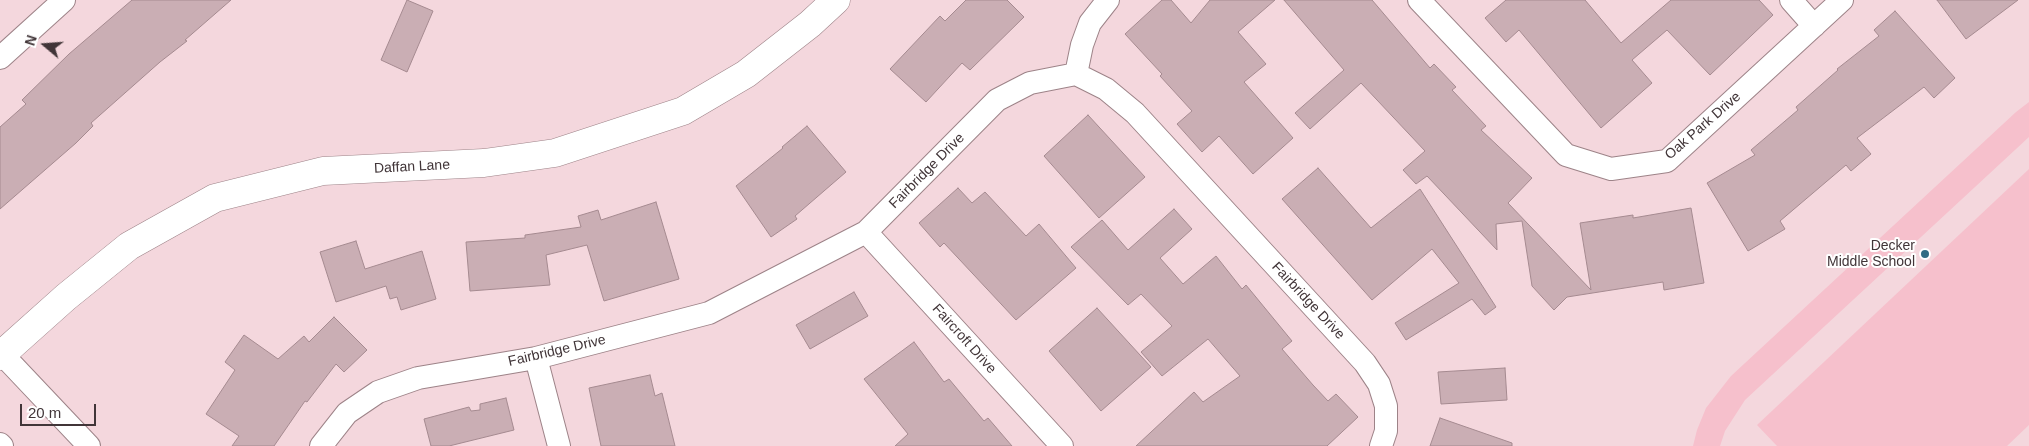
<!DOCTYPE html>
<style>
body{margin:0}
#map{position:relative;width:2029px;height:446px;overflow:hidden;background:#f4d7dd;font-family:Helvetica,sans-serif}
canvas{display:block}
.north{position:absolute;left:20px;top:20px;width:50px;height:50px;-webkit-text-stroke:4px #fff;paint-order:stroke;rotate:288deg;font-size:14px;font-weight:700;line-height:20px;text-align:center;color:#413538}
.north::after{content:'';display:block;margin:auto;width:18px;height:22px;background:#413538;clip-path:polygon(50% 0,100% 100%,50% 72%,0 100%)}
.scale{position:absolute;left:20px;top:404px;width:76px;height:22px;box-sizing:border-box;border:2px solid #413538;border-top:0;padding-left:6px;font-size:15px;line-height:18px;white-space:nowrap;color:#413538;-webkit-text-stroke:4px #fff;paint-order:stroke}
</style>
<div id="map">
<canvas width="2029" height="446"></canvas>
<div class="north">N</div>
<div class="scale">20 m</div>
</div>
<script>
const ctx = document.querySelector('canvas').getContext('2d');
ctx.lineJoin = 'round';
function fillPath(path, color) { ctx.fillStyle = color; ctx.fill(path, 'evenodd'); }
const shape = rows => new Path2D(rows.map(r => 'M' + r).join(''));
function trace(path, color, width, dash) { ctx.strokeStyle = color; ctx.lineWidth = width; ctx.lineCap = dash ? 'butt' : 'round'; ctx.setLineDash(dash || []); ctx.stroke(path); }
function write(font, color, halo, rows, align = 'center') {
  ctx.font = font + ' Helvetica,sans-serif'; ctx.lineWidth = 4; ctx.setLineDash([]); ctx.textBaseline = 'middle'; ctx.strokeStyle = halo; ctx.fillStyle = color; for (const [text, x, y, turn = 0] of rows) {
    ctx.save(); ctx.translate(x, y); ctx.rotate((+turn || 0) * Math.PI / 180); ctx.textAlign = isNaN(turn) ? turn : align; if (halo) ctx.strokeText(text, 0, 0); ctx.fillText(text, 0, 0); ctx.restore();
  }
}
fillPath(shape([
 [2029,102,2029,137,1745,400,1725,431,1720,446,1693,446,1697,430,1706,408,1731,376,2016,112],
 [2029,169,2029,425,2007,446,1777,446,1757,425]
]), '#f6c0cc');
const building = shape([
 [132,0,231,0,185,40,187,41,160,62,91,123,93,126,76,143,0,209,0,127,26,104,22,100,69,54,132,0],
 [407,0,433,11,407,72,381,60,407,0],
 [966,0,1007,0,1024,17,970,70,962,63,926,102,890,69,940,16,945,21,966,0],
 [1162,0,1171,0,1191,23,1210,0,1275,0,1238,32,1266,64,1244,82,1293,138,1253,174,1219,136,1202,152,1177,124,1192,111,1160,76,1162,74,1125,34,1162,0],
 [1284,0,1372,0,1430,68,1434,64,1456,87,1452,90,1486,126,1481,130,1532,178,1508,203,1591,290,1580,223,1633,215,1633,218,1691,208,1704,283,1664,290,1663,282,1567,297,1554,310,1532,286,1522,221,1496,224,1497,250,1427,176,1416,184,1403,170,1425,151,1361,83,1310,129,1295,113,1344,70,1284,0],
 [1506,0,1585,0,1621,43,1671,0,1759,0,1773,15,1710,75,1667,30,1632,60,1652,83,1601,128,1519,30,1506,42,1485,18,1506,0],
 [1937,0,2018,0,1966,39,1937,0],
 [1895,11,1955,78,1934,98,1924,87,1857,138,1871,154,1851,171,1846,165,1780,221,1785,229,1748,251,1707,183,1755,155,1751,150,1798,110,1796,107,1838,70,1837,69,1879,36,1874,30,1895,11],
 [1088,115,1145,177,1099,218,1044,156,1088,115],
 [807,126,846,172,795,216,797,219,771,237,736,186,783,148,782,147,807,126],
 [1318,168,1371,228,1420,189,1496,307,1485,315,1472,299,1406,340,1395,323,1459,283,1432,249,1372,300,1282,199,1318,168],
 [958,188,972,203,985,192,1026,236,1039,224,1076,268,1016,320,944,243,940,247,919,223,958,188],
 [656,202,679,279,604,301,587,245,546,255,550,285,470,291,466,242,525,238,525,235,581,227,578,216,598,210,601,220,656,202],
 [1174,209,1192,229,1160,258,1183,284,1216,256,1242,289,1246,285,1292,341,1282,349,1313,385,1328,401,1336,394,1358,417,1327,446,1136,446,1194,392,1203,402,1240,376,1208,339,1162,376,1141,352,1172,326,1141,294,1128,305,1071,247,1102,220,1128,250,1174,209],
 [356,241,365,269,422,251,436,299,401,310,397,297,390,299,386,286,336,302,320,252,356,241],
 [854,292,868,316,810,349,796,325,854,292],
 [1097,308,1151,367,1101,411,1049,351,1097,308],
 [334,317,367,350,344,372,336,364,307,402,305,401,274,446,232,446,239,436,206,414,235,370,225,362,244,335,278,359,304,336,309,342,334,317],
 [914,342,944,382,949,379,984,421,988,418,1012,446,895,446,908,434,864,379,914,342],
 [1505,368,1507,400,1441,404,1438,372,1505,368],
 [650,375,655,396,662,393,675,446,601,446,589,388,650,375],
 [506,398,514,430,449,446,431,446,424,419,469,407,471,411,480,410,480,404,506,398],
 [1440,418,1512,443,1512,446,1430,446,1440,418]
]);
fillPath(building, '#caaeb4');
trace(building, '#a58a90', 1);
const minor = shape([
 [1419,0,1566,155,1611,169,1667,161,1842,0],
 [1791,0,1814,26],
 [0,58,64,0],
 [1076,74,1082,45,1090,23,1108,0],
 [866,232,1062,446],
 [2,354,89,446],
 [536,358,559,446],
 [0,444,2,446],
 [321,446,347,413,378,392,418,378,536,358,709,313,866,232,997,100,1030,83,1076,74,1106,89,1135,113,1365,363,1379,384,1386,406,1386,431,1381,446]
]);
const tertiary = shape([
 [0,356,66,297,129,246,215,198,323,171,484,163,555,153,683,111,746,74,810,24,836,0]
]);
trace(minor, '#9d8388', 24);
trace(tertiary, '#9d8388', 29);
trace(minor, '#fff', 22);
trace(tertiary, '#fff', 28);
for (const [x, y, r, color] of [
 [1925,254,5,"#306c84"]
]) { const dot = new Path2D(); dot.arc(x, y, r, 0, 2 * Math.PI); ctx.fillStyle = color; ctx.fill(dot); trace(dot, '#fff', 2); }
write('14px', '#413538', '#fff', [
 ["Oak Park Drive",1703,126,-41],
 ["Daffan Lane",412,167,-3],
 ["Fairbridge Drive",927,171,-45],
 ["Fairbridge Drive",1308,301,47],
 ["Faircroft Drive",964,339,48],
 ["Fairbridge Drive",557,351,-13]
]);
write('14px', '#413538', '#fff', [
 ["Decker",1915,246],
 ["Middle School",1915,262]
], 'right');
</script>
